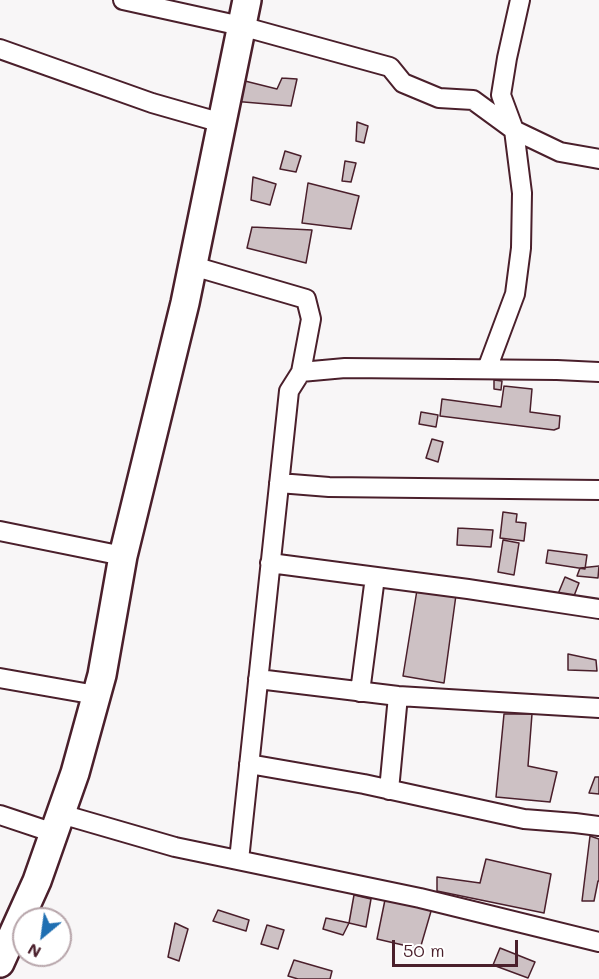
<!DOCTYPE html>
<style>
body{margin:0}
#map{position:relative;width:599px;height:979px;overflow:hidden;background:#f8f6f7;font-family:Mali,sans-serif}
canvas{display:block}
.north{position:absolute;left:12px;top:907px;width:60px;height:60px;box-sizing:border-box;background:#fff;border:2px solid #b7a5aa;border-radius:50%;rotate:209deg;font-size:16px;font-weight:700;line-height:24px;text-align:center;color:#4a1f2b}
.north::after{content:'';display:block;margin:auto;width:21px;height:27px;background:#1f6fb2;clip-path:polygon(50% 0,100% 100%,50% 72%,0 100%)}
.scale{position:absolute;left:392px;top:940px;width:126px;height:27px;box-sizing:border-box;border:3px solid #4a1f2b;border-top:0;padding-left:8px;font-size:18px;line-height:21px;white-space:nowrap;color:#4a1f2b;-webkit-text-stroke:4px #fff;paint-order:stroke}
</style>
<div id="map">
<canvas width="599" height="979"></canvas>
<div class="north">N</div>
<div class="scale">50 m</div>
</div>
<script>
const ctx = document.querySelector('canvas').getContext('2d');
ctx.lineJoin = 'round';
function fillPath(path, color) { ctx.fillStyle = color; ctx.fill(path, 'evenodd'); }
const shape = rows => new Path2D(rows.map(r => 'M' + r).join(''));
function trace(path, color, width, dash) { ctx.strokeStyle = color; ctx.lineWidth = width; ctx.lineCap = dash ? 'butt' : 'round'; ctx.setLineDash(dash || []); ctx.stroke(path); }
const building = shape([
 [282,78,297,79,291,106,232,101,237,79,277,89,282,78],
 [357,122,368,126,364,143,356,141,357,122],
 [285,151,301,156,296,172,280,169,285,151],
 [345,161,356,163,351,182,342,181,345,161],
 [253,177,276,184,270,205,251,200,253,177],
 [308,183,359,196,351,229,302,223,308,183],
 [252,227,312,230,306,263,247,248,252,227],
 [494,380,502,381,501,390,494,389,494,380],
 [504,386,532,389,530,412,560,416,559,428,554,430,440,416,442,399,501,407,504,386],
 [421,412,438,415,436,427,419,424,421,412],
 [432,439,443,442,438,462,426,458,432,439],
 [503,512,517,514,516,522,526,523,524,541,500,538,503,512],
 [458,528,493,530,491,547,457,545,458,528],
 [503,540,519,543,514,575,498,572,503,540],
 [548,550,587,555,585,569,546,563,548,550],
 [599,566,598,578,577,576,580,568,599,566],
 [565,577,579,583,574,596,558,594,565,577],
 [417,590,456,595,444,683,403,676,417,590],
 [568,654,596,660,597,671,568,670,568,654],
 [504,714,532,714,528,766,557,772,550,802,496,797,504,714],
 [595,777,599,777,599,794,589,793,595,777],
 [590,836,599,839,599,881,598,881,594,901,582,901,590,836],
 [486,859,551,874,544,913,437,891,437,877,480,883,486,859],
 [387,890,434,901,420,949,377,939,387,890],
 [354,895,371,899,366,927,349,923,354,895],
 [218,910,249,920,246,931,213,921,218,910],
 [326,918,349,923,343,935,323,929,326,918],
 [175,923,188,929,179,961,168,957,175,923],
 [267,925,284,930,278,949,261,944,267,925],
 [500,948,535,962,528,978,493,965,500,948],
 [294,960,332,971,330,979,298,979,288,976,294,960]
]);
fillPath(building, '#cdc1c4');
trace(building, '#4a1f2b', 1.5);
const street = shape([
 [123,0,241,26,390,67,403,83,439,98,473,100,514,130,560,152,599,159],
 [0,49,152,103,222,123],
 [193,266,306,299,311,319,301,372,289,391,239,860],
 [487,369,515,294,521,248,522,193,514,130,501,95,507,58,520,0],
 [301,372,345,368,557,370,599,372],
 [279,483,329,487,599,490],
 [0,531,123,556],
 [270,563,468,589,599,609],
 [0,678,96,695],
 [258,679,398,696,599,708],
 [360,692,375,577],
 [249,764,364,784,524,819,575,823,599,826],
 [389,790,398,696],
 [61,814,175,847,420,898,599,942],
 [0,815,54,833]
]);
const secondary = shape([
 [0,963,37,881,75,773,102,675,123,556,185,303,247,0]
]);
trace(street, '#4a1f2b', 22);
trace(secondary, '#4a1f2b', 32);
trace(street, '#fff', 18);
trace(secondary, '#fff', 27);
</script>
